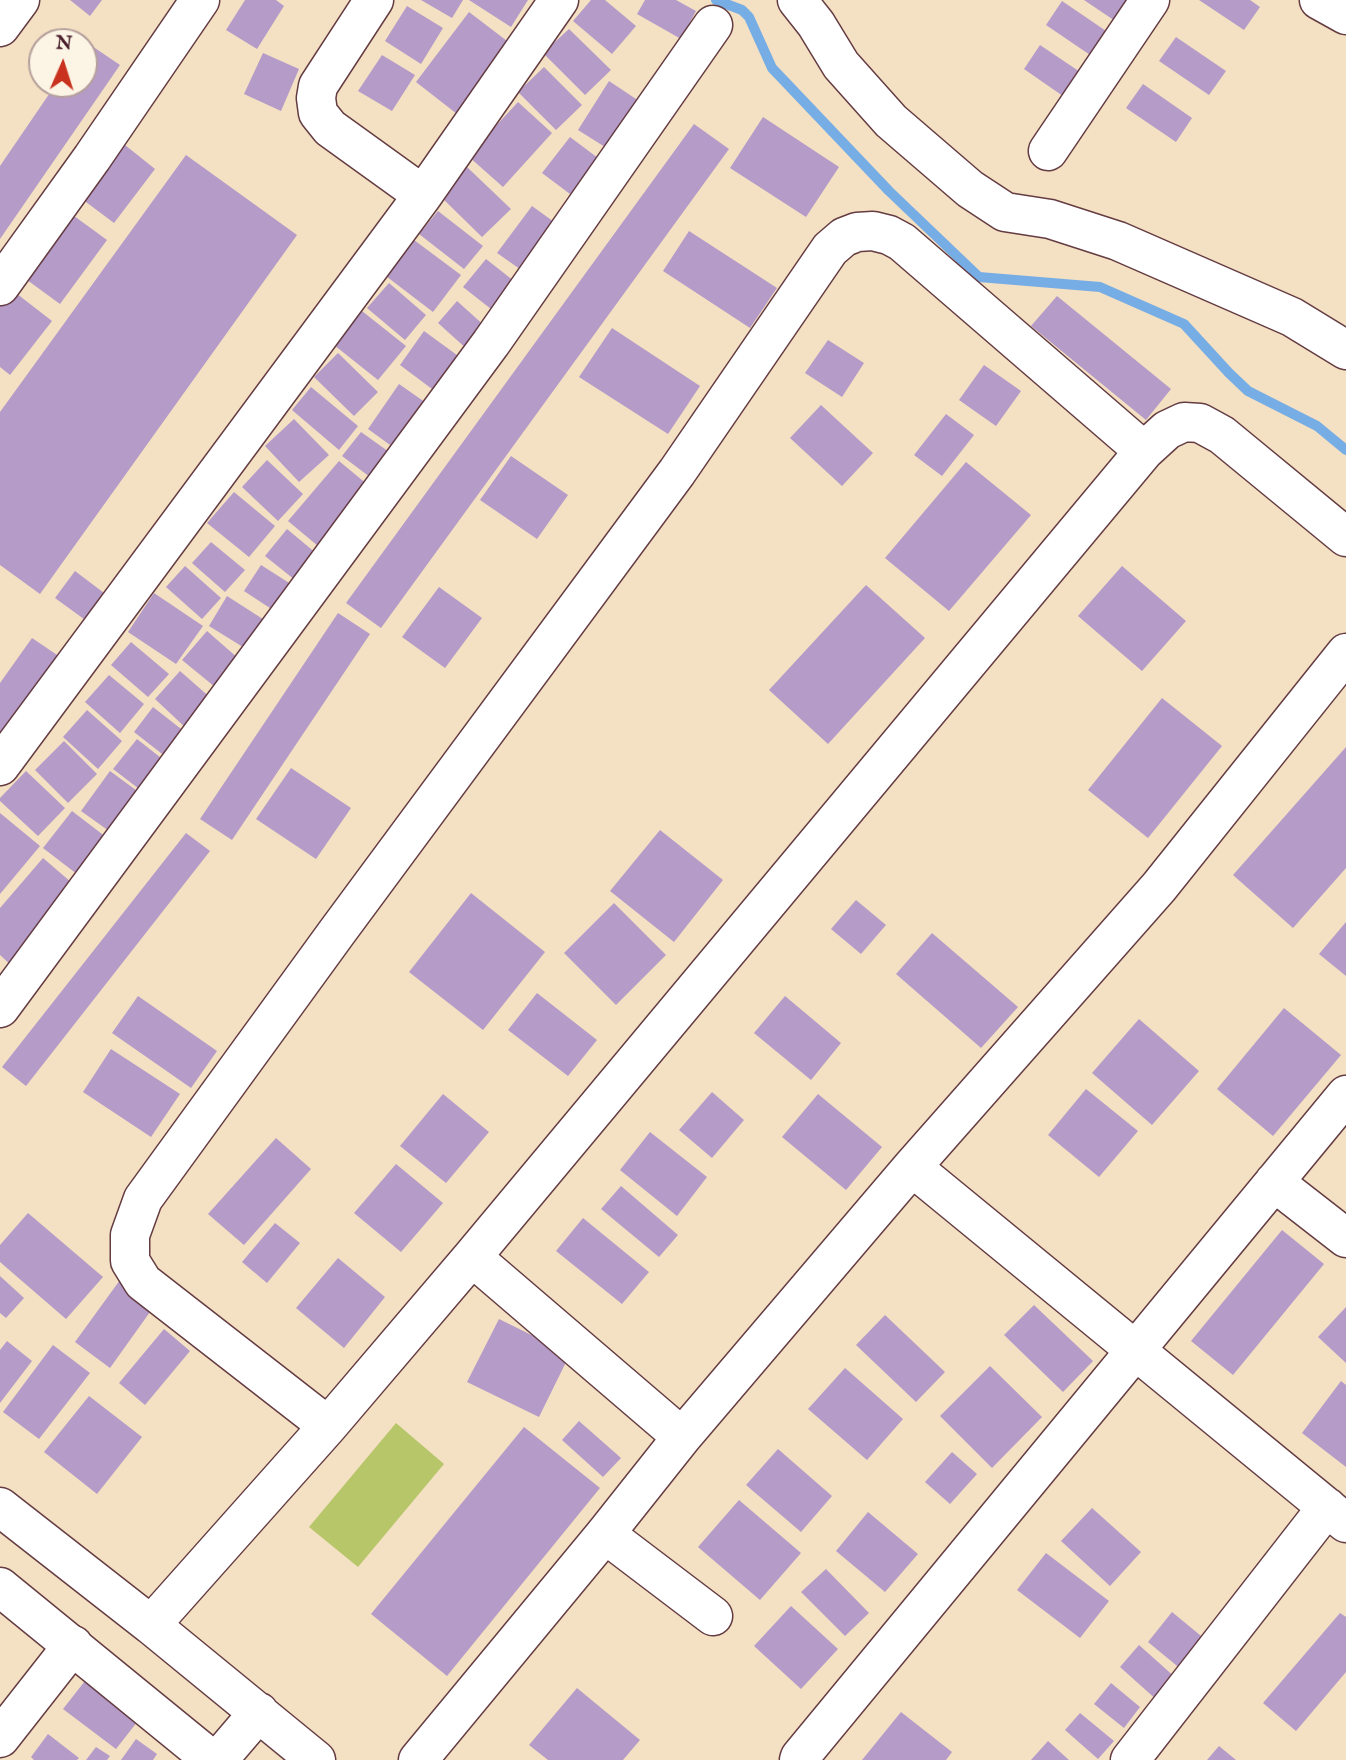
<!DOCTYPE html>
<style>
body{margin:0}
#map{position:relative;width:1346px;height:1760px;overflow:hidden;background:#f4e0c3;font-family:"IM FELL English",serif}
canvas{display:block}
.north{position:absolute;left:28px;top:28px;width:70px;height:70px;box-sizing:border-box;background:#fcf5e5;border:2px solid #b59f9b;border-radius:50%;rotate:3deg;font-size:19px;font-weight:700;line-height:28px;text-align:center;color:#4a1f2b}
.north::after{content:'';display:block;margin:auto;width:24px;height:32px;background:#c8321e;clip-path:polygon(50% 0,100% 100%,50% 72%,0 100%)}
</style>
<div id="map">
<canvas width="1346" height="1760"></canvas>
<div class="north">N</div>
</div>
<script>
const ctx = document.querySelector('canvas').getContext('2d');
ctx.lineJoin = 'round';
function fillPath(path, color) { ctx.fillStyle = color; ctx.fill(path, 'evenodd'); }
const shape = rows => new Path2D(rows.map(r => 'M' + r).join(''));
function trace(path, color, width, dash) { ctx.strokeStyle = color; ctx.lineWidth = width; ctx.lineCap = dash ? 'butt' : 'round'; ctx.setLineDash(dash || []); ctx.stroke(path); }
fillPath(shape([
 [396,1423,444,1464,358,1567,309,1527]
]), '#b7c669');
trace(shape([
 [716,0,742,10,749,17,772,68,889,191,979,277,1100,287,1184,324,1229,373,1248,391,1317,426,1346,450]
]), '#77ade5', 10);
fillPath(shape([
 [70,0,102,0,90,16],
 [245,0,276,0,284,6,257,49,226,30],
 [421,0,463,0,452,18],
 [469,0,528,0,511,27],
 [591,0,605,0,636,26,612,54,573,21],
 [645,0,676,0,696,11,681,39,637,14],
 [1084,0,1135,0,1127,29],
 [1199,0,1250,0,1260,7,1244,30],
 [1062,1,1112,35,1096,59,1046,25],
 [407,6,443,28,421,64,385,41],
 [469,12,511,44,457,114,416,82],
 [569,29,611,70,585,95,543,53],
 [1176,37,1226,71,1209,95,1159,61],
 [86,42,120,65,0,239,0,166,56,84,84,84],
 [1040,45,1089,78,1073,103,1024,69],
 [263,53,299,69,281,111,244,94],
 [382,55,415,75,392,111,358,91],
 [544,67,582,105,556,130,518,92],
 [609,81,645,105,613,152,578,130],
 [1143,84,1192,118,1176,142,1126,108],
 [518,102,552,133,503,187,468,156],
 [763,117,839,167,806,217,730,168],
 [694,124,729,149,381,628,346,603],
 [570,137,602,161,574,197,542,173],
 [120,141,155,169,114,223,78,196],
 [186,155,297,235,40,594,0,565,0,412],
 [467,167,511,209,482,237,439,195],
 [532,206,561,227,527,274,497,253],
 [438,211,483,246,464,269,419,234],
 [70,213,107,240,60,304,23,277],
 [689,231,777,288,750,328,663,271],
 [410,237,461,275,433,312,382,273],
 [486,259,514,281,491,309,463,287],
 [389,283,426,315,405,340,367,308],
 [12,290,52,321,10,375,0,367,0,305],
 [1057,296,1171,389,1146,420,1031,326],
 [457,301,487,328,468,350,438,323],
 [362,311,406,346,378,380,334,345],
 [612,328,700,386,668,434,579,377],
 [424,331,461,358,436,392,400,365],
 [828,340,864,363,842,397,805,373],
 [338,353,378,392,354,416,314,377],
 [984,365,1021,391,996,426,959,400],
 [399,384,429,405,397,450,368,429],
 [311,387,358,426,339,450,292,410],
 [821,405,873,453,842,486,790,438],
 [946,414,974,435,942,476,914,455],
 [294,419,329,455,299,482,265,446],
 [361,432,392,454,374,480,342,456],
 [511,456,568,495,537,539,480,500],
 [267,460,303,494,278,521,242,487],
 [339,461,368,485,318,546,288,521],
 [966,462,1031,515,949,611,885,558],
 [234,492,275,526,249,557,207,523],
 [287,529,317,554,295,580,265,556],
 [211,542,245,570,225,592,192,563],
 [261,565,294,586,276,612,244,591],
 [185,566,221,598,202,619,166,587],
 [1122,566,1186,621,1142,671,1078,616],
 [75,571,108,596,88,622,55,598],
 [866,585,925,638,828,744,769,690],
 [439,587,482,618,445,668,402,637],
 [154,593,203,626,176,664,128,632],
 [227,596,269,623,251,652,209,626],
 [338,613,370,634,232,840,200,819],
 [207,631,239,659,215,687,182,660],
 [32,638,66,661,0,754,0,683],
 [131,642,169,674,148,697,111,665],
 [180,671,213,700,187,729,155,699],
 [109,675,144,704,120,733,85,702],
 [1162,698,1222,746,1148,838,1088,790],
 [153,707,185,732,166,757,134,732],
 [87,710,122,741,98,769,63,737],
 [137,739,170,765,147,795,113,769],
 [64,741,97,774,68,803,35,770],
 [1346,747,1346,868,1293,928,1233,875],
 [291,768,351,808,316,859,256,819],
 [26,771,65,808,38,836,0,801,0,798],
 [110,771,144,796,116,836,81,811],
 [72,811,115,844,86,881,43,848],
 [0,813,40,846,0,894],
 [660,830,723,880,674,942,610,891],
 [186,833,210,851,26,1086,2,1067],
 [43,858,79,889,12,966,0,955,0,908],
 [471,893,545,952,483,1030,409,972],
 [856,900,886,925,861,954,831,929],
 [614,903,666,955,616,1005,564,953],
 [1346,922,1346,976,1319,954],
 [932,933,1018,1007,981,1048,896,974],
 [537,993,597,1040,568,1076,508,1030],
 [138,996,217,1051,191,1088,112,1033],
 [785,996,841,1043,811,1080,754,1033],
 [1284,1008,1341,1055,1273,1136,1217,1089],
 [1139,1019,1199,1071,1152,1125,1092,1073],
 [111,1049,180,1094,151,1137,83,1092],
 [1086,1089,1138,1131,1099,1177,1048,1135],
 [712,1092,744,1120,712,1158,679,1130],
 [443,1094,489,1132,446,1183,400,1146],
 [818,1094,882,1147,846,1190,782,1137],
 [650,1132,707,1177,677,1216,620,1170],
 [276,1138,311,1169,244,1245,208,1214],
 [396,1164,443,1203,401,1252,354,1213],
 [621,1186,678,1235,659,1257,601,1209],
 [28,1213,103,1277,66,1319,0,1262,0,1245],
 [583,1218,649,1272,622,1304,556,1251],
 [275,1223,300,1243,267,1283,242,1262],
 [1282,1230,1324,1264,1233,1375,1191,1341],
 [338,1258,385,1297,344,1348,296,1308],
 [0,1276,24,1298,6,1318,0,1313],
 [120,1280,155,1305,110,1368,75,1342],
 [1034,1305,1093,1361,1063,1392,1004,1335],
 [1346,1307,1346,1363,1318,1337],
 [885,1315,945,1372,916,1402,856,1345],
 [499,1319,570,1354,539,1417,467,1382],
 [164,1329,190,1351,145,1405,119,1383],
 [7,1341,32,1361,0,1403,0,1350],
 [53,1345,90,1373,39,1439,3,1412],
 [990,1366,1042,1417,992,1468,940,1416],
 [845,1368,903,1419,867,1460,808,1409],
 [1341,1381,1346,1385,1346,1467,1302,1433],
 [89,1396,142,1437,97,1494,44,1452],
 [579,1421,621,1458,603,1477,562,1440],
 [524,1427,600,1488,447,1676,371,1614],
 [778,1449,832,1496,801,1532,746,1485],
 [952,1452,977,1474,950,1504,925,1482],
 [739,1500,801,1553,760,1600,698,1547],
 [1092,1508,1141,1552,1110,1586,1061,1541],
 [868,1512,918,1554,885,1592,836,1551],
 [1046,1553,1109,1601,1080,1638,1017,1590],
 [826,1569,869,1613,845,1636,801,1592],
 [791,1606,838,1649,801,1689,754,1646],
 [1172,1612,1206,1640,1182,1670,1148,1642],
 [1340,1613,1346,1617,1346,1672,1296,1731,1263,1703],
 [1139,1645,1177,1679,1158,1701,1120,1667],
 [92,1672,145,1712,116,1749,63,1709],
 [1111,1683,1140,1707,1124,1728,1094,1704],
 [577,1688,640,1740,623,1760,548,1760,529,1745],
 [901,1712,952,1752,946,1760,862,1760],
 [1080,1713,1114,1741,1098,1759,1065,1730],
 [48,1734,79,1758,77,1760,34,1760,31,1757],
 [136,1739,157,1754,153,1760,121,1760],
 [1048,1741,1069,1760,1031,1760],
 [1219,1746,1236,1760,1207,1760],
 [96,1747,110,1756,107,1760,86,1760]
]), '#b59bc8');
const minor = shape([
 [374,0,318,86,316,98,318,113,330,128,423,195],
 [797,0,816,24,841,65,891,121,970,189,1005,212,1050,219,1118,241,1292,317,1346,350],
 [1319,0,1346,15],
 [0,27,20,0],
 [1048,151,1150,0],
 [0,286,92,158,200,0],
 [0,766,423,195,559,0],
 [0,1008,491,343,713,25],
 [912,1167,1346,1523],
 [1274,1182,1346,1238],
 [472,1257,682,1437],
 [328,1426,143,1282,130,1261,130,1235,143,1199,337,932,677,472,830,249,844,237,857,232,873,231,889,235,902,242,1144,451],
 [0,1507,151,1625,316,1760],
 [605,1534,713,1616],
 [151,1625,328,1426,472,1257,1144,451,1167,430,1184,422,1200,423,1222,435,1346,537],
 [0,1738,73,1645],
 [218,1760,259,1712],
 [418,1760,605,1534,682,1437,912,1167,1159,887,1346,653],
 [799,1760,800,1757,1346,1095],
 [1130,1760,1327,1507]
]);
const major = shape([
 [0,1587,212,1760]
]);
trace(minor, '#643c42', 41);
trace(major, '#643c42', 41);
trace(minor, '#fff', 38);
trace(major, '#fff', 38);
</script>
